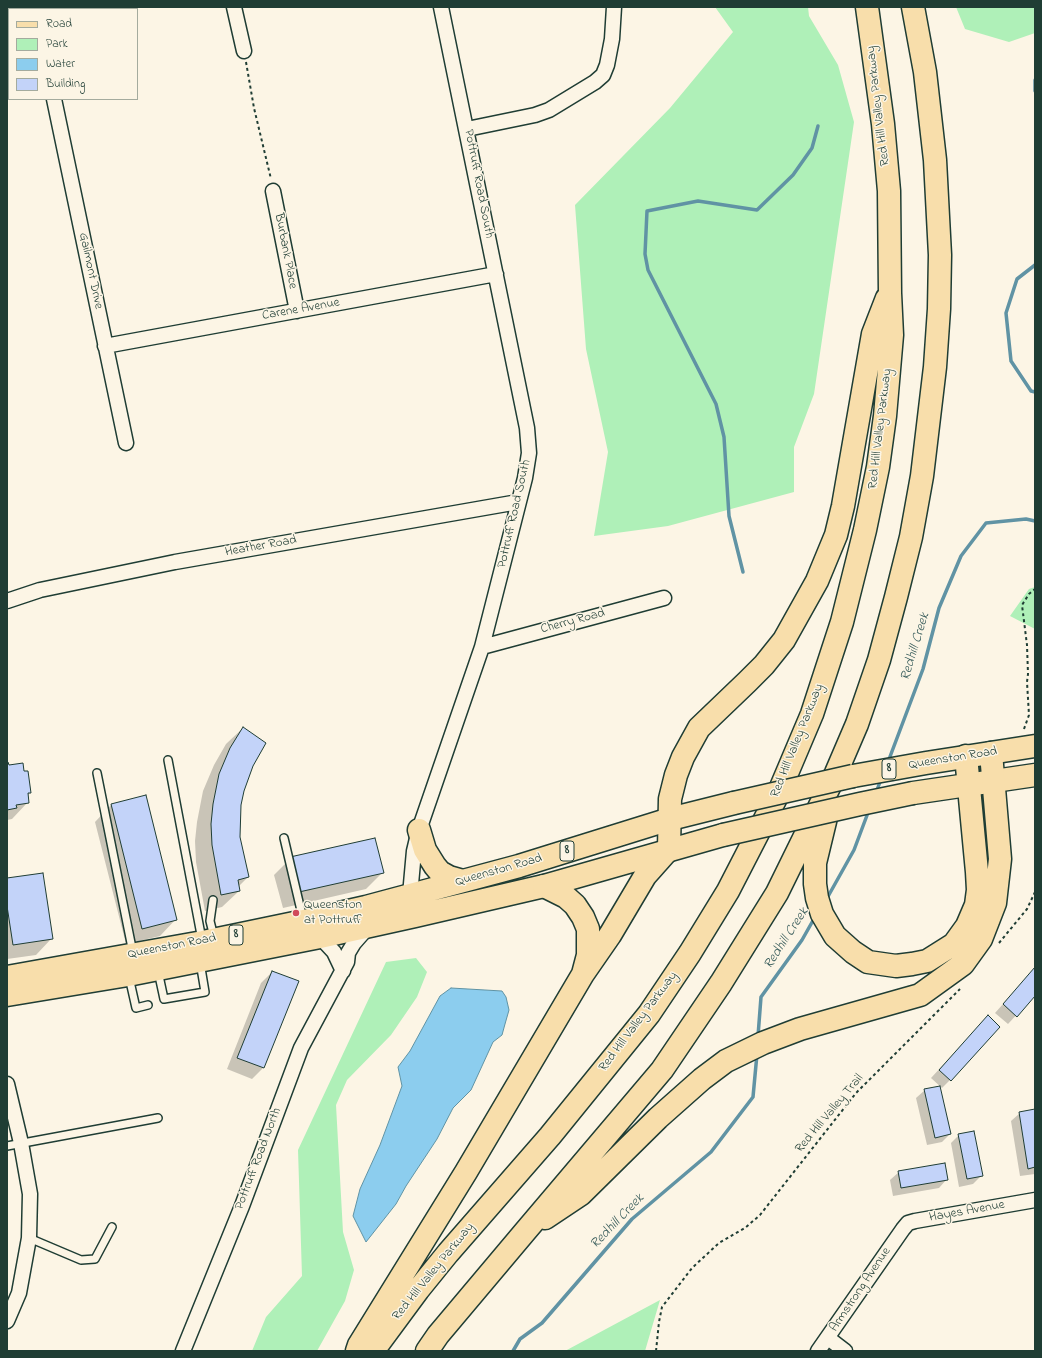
<!DOCTYPE html>
<style>
body{margin:0}
#map{position:relative;width:1042px;height:1358px;overflow:hidden;background:#fcf5e5;font-family:"Indie Flower",sans-serif}
canvas{display:block}
.frame{position:absolute;inset:0;border:8px solid #1f3d34;pointer-events:none}
.legend{position:absolute;left:8px;top:8px;width:130px;height:92px;box-sizing:border-box;background:#fcf5e5;border:1px solid #a4ab9e;margin:0;padding:5px 7px;list-style:none;font-size:12px;color:#1f3d34}
.legend li{display:flex;align-items:center;gap:8px;height:20px}
.legend b{width:20px;border:1px solid #a4ab9e}
</style>
<div id="map">
<canvas width="1042" height="1358"></canvas>
<div class="frame"></div>
<ul class="legend">
<li><b style="height:5px;background:#f8deab"></b>Road</li>
<li><b style="height:11px;background:#aff0b8"></b>Park</li>
<li><b style="height:11px;background:#8ccdee"></b>Water</li>
<li><b style="height:11px;background:#c3d3f9"></b>Building</li>
</ul>
</div>
<script>
const ctx = document.querySelector('canvas').getContext('2d');
ctx.lineJoin = 'round';
function fillPath(path, color) { ctx.fillStyle = color; ctx.fill(path, 'evenodd'); }
const shape = rows => new Path2D(rows.map(r => 'M' + r).join(''));
function trace(path, color, width, dash) { ctx.strokeStyle = color; ctx.lineWidth = width; ctx.lineCap = dash ? 'butt' : 'round'; ctx.setLineDash(dash || []); ctx.stroke(path); }
function write(font, color, halo, rows, align = 'center') {
  ctx.font = font + ' "Indie Flower",sans-serif'; ctx.lineWidth = 3; ctx.setLineDash([]); ctx.textBaseline = 'middle'; ctx.strokeStyle = halo; ctx.fillStyle = color; for (const [text, x, y, turn = 0] of rows) {
    ctx.save(); ctx.translate(x, y); ctx.rotate((+turn || 0) * Math.PI / 180); ctx.textAlign = isNaN(turn) ? turn : align; if (halo) ctx.strokeText(text, 0, 0); ctx.fillText(text, 0, 0); ctx.restore();
  }
}
fillPath(shape([
 [715,7,808,7,809,16,838,65,854,122,814,394,794,447,794,492,668,526,594,536,608,452,586,349,575,205,670,108,733,32],
 [956,7,1035,7,1035,33,1009,42,965,29],
 [1035,587,1035,629,1010,616,1029,589],
 [416,958,427,972,417,997,391,1035,347,1080,336,1105,343,1232,354,1270,345,1301,317,1351,252,1351,266,1317,302,1276,298,1150,386,962],
 [660,1300,645,1351,565,1351]
]), '#aff0b8');
const water = shape([
 [451,988,502,991,506,997,509,1010,505,1024,502,1035,493,1042,471,1090,453,1108,437,1139,406,1186,396,1204,366,1242,353,1216,360,1189,380,1145,402,1086,398,1067,410,1051,440,996,451,988]
]);
fillPath(water, '#8ccdee');
trace(water, '#6093a4', 1);
fillPath(shape([
 [243,728,252,766,243,790,240,805,239,837,248,877,238,887,239,891,222,907,205,911,196,862,195,841,197,822,203,791,214,765,226,744],
 [7,763,8,766,24,773,30,793,27,796,28,802,12,819,7,820],
 [145,796,176,919,160,936,126,944,95,822,111,805],
 [291,858,383,872,366,889,283,908,274,875],
 [7,879,52,938,36,955,7,959],
 [1035,968,1035,995,1008,1024,995,1013],
 [272,972,263,1068,252,1079,227,1069,261,983],
 [980,1025,950,1080,942,1088,931,1078],
 [925,1090,950,1134,942,1142,927,1145,916,1098],
 [1035,1110,1035,1174,1020,1176,1011,1121,1020,1113],
 [959,1135,981,1176,973,1184,959,1187,951,1143],
 [899,1172,947,1179,939,1188,893,1196,890,1180]
]), '#0003');
trace(shape([
 [1035,80,1035,91],
 [1035,265,1017,279,1006,313,1011,361,1031,391,1035,392],
 [743,572,729,516,724,437,716,404,648,270,645,254,647,211,698,201,757,210,793,175,812,148,818,126],
 [888,762,923,669,939,608,961,556,986,523,1026,519,1035,521],
 [876,793,881,779],
 [826,900,854,850,869,810],
 [758,1036,761,997,802,940,815,917],
 [513,1351,520,1339,542,1323,632,1219,711,1152,753,1097,757,1054]
]), '#6093a4', 3.5);
const building = shape([
 [243,727,266,743,253,766,244,791,241,805,240,837,249,877,238,880,240,891,221,895,212,845,211,824,213,804,219,774,230,748,243,727],
 [7,762,8,762,9,765,23,763,24,771,28,771,31,793,28,793,29,803,16,805,17,808,7,810,7,762],
 [146,795,177,920,142,929,111,804,146,795],
 [375,838,384,873,299,892,290,857,375,838],
 [43,873,53,939,13,945,7,906,7,878,43,873],
 [1035,967,1035,996,1017,1017,1003,1004,1035,967],
 [272,971,299,981,264,1068,237,1058,272,971],
 [988,1015,1000,1027,951,1081,939,1070,988,1015],
 [940,1086,951,1134,935,1138,924,1089,940,1086],
 [1035,1109,1035,1167,1028,1169,1019,1112,1035,1109],
 [974,1131,983,1176,967,1179,958,1134,974,1131],
 [945,1163,948,1180,901,1188,898,1171,945,1163]
]);
fillPath(building, '#c3d3f9');
trace(building, '#1f3d34', 1);
const lane = shape([
 [168,760,202,940],
 [97,773,133,953],
 [284,838,303,919],
 [213,900,210,921,214,937],
 [158,971,164,999,205,992,200,962],
 [129,977,136,1008,148,1005],
 [7,1146,158,1118],
 [29,1238,81,1260,95,1259,112,1227]
]);
const street = shape([
 [35,7,35,9],
 [234,7,244,51],
 [54,99,126,443],
 [467,129,535,115,549,110,595,82,603,75,607,65,612,39,614,7],
 [273,191,297,311],
 [105,346,496,274],
 [7,601,40,590,175,562,518,502],
 [482,647,664,598],
 [410,895,414,851,419,830,482,647,525,478,529,453,527,428,441,7],
 [320,937,334,952,343,971],
 [7,1084,21,1143,30,1194,29,1238,19,1293,7,1321],
 [828,1338,845,1351],
 [183,1351,242,1206,301,1048,347,962,348,953,354,943,369,926],
 [818,1351,903,1229,908,1223,915,1221,1035,1200]
]);
const primary = shape([
 [853,776,926,763,1035,746],
 [913,793,1035,775],
 [419,830,425,850,435,866,440,872,449,877,463,881],
 [7,977,203,942,304,921,366,907,519,866,670,819,734,803],
 [7,995,128,975,320,937,415,916,544,886,723,835]
]);
const highway = shape([
 [828,809,815,863,815,884,817,898,822,914,835,936,853,952,868,962,896,966,912,964,927,961,954,944,967,926,976,905,978,890,977,872,966,756],
 [583,974,610,935,645,876,669,849,670,799,676,775,683,757,699,728,747,682,764,665,784,640,817,581,836,535,843,506,873,334,887,298],
 [545,1218,581,1194,658,1118,702,1079,726,1061,763,1043,800,1029,920,995,963,964,981,939,995,903,1000,859,991,753],
 [357,1351,359,1345,466,1172,583,974,588,955,588,929,583,917,575,905,566,897,544,886],
 [373,1351,418,1290,448,1253,550,1136,649,1014,690,953,728,891,779,792,812,714,842,622,865,530,878,467,885,416,892,335,890,293,889,191,883,124,867,7],
 [427,1351,438,1335,523,1234,662,1070,721,983,777,893,836,773,857,724,879,660,896,597,911,537,922,476,935,367,939,309,940,255,935,160,925,72,913,7]
]);
trace(lane, '#1f3d34', 10);
trace(street, '#1f3d34', 17);
trace(primary, '#1f3d34', 25);
trace(highway, '#1f3d34', 25);
trace(shape([
 [246,62,254,108,271,179],
 [1024,729,1029,715,1027,682,1028,674,1027,645,1022,605,1029,594,1035,589],
 [999,943,1027,909,1035,892],
 [656,1351,659,1322,662,1307,692,1268,719,1243,745,1228,760,1215,856,1093,960,989]
]), '#1f3d34', 2, [3, 3]);
trace(lane, '#fcf5e5', 7);
trace(street, '#fcf5e5', 14);
trace(primary, '#f8deab', 22);
trace(highway, '#f8deab', 22);
const primaryBridge = shape([
 [734,803,853,776],
 [723,835,860,804,913,793]
]);
trace(primaryBridge, '#1f3d34', 25, []);
trace(primaryBridge, '#f8deab', 22);
for (const [x, y, r, color] of [
 [296,913,4,"#d1495b"]
]) { const dot = new Path2D(); dot.arc(x, y, r, 0, 2 * Math.PI); ctx.fillStyle = color; ctx.fill(dot); trace(dot, '#fcf5e5', 1.5); }
for (const [x, y, w] of [
 [889,769,14],
 [567,851,14],
 [236,935,14]
]) { const box = new Path2D(); box.roundRect(x - w / 2, y - 10, w, 20, 3); ctx.fillStyle = '#fcf5e5'; ctx.fill(box); trace(box, '#1f3d34', 1); }
write('bold 12px', '#1f3d34', null, [
 ["8",889,769],
 ["8",567,851],
 ["8",236,935]
]);
write('13px', '#1f3d34', '#fcf5e5', [
 ["Red Hill Valley Parkway",879,106,-97],
 ["Pottruff Road South",478,184,79],
 ["Burbank Place",285,251,79],
 ["Gailmont Drive",90,271,78],
 ["Carene Avenue",301,310,-10],
 ["Red Hill Valley Parkway",881,429,-83],
 ["Pottruff Road South",515,514,-77],
 ["Heather Road",261,547,-10],
 ["Cherry Road",573,622,-15],
 ["Red Hill Valley Parkway",798,741,-68],
 ["Queenston Road",953,759,-9],
 ["Queenston Road",499,871,-16],
 ["Queenston Road",172,947,-11],
 ["Red Hill Valley Parkway",639,1022,-53],
 ["Red Hill Valley Trail",830,1114,-50],
 ["Pottruff Road North",259,1159,-69],
 ["Hayes Avenue",967,1212,-10],
 ["Red Hill Valley Parkway",434,1272,-51],
 ["Armstrong Avenue",861,1290,-56]
]);
write('13px', '#1f3d34', '#fcf5e5', [
 ["Queenston",304,906],
 ["at Pottruff",304,921]
], 'left');
write('italic 14px', '#355a59', '#fcf5e5', [
 ["Redhill Creek",916,647,-73],
 ["Redhill Creek",787,939,-57],
 ["Redhill Creek",618,1222,-46]
]);
</script>
